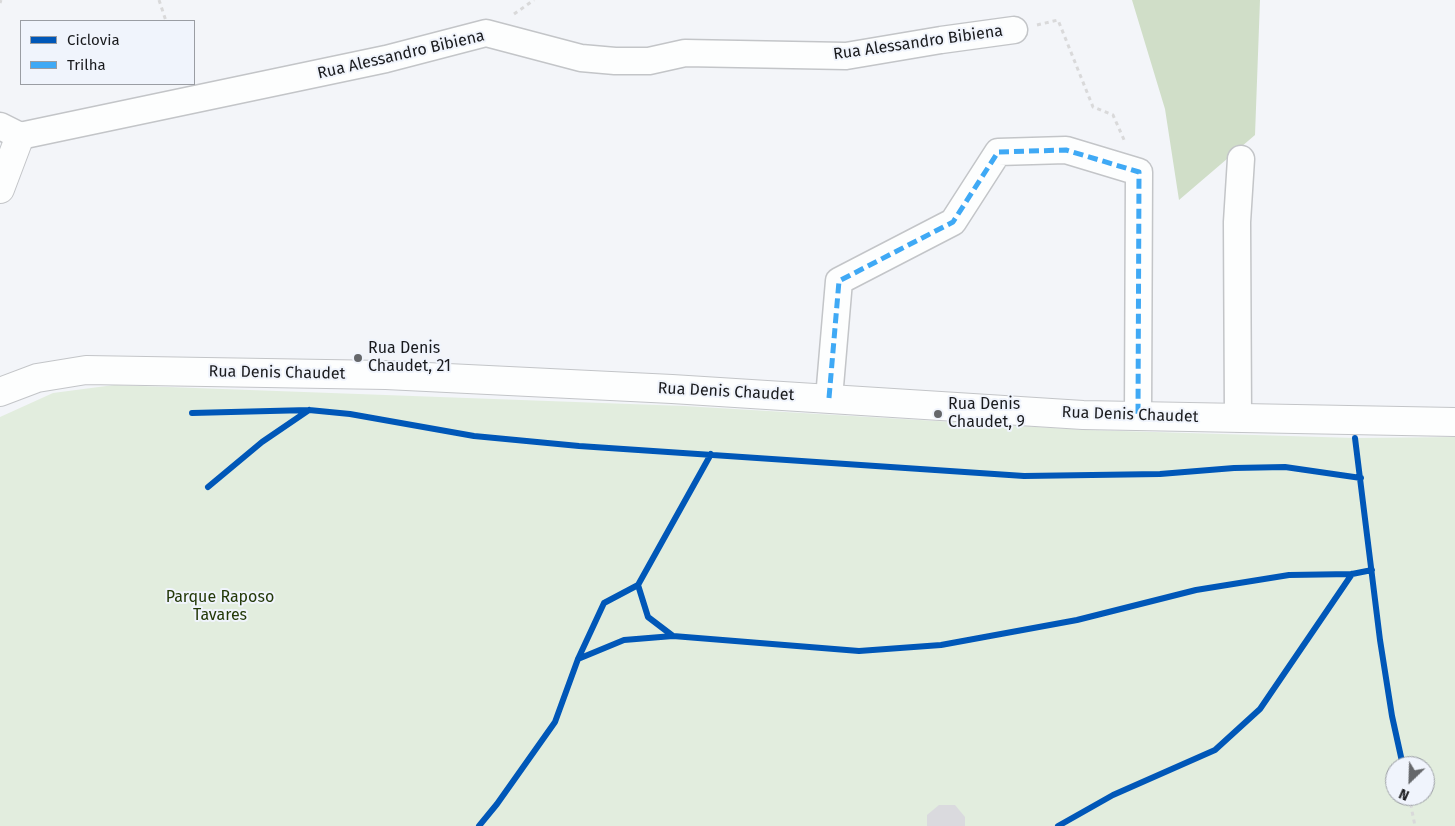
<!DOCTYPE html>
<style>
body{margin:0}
#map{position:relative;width:1455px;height:826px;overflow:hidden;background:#f3f5f9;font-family:"Fira Sans",sans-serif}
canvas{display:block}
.legend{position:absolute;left:20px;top:20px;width:175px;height:65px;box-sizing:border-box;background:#f0f4fc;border:1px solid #9a9da3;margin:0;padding:6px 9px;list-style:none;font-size:15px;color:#191a1d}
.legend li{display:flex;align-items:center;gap:10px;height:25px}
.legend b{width:25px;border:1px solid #9a9da3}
.north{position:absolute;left:1385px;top:756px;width:50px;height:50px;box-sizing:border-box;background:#f0f4fc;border:1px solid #9a9da3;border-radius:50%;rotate:204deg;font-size:14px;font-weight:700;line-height:20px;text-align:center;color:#191a1d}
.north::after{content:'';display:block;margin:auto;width:18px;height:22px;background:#65676a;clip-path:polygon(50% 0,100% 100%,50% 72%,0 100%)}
</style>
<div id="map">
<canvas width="1455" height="826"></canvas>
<ul class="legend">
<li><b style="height:6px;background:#0057b8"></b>Ciclovia</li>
<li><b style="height:6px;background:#3fa9f5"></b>Trilha</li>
</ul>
<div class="north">N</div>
</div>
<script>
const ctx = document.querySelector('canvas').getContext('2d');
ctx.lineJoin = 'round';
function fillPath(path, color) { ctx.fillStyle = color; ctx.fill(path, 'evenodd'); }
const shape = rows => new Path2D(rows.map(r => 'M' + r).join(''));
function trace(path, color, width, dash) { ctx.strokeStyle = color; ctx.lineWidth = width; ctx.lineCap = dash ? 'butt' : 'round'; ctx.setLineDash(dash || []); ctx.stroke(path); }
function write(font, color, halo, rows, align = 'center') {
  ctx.font = font + ' "Fira Sans",sans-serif'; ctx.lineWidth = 4; ctx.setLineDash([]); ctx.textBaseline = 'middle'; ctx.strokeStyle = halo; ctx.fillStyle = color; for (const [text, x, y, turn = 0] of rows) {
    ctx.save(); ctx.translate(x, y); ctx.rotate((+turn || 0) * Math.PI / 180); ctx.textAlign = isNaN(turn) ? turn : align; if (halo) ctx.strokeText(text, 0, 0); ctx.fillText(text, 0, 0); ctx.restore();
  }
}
fillPath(shape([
 [114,385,684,406,1088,430,1355,438,1455,437,1455,826,0,826,0,417,53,393],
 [1395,766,1425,766,1425,796,1395,796]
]), '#e2edde');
fillPath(shape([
 [1132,0,1260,0,1255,135,1179,200,1165,109]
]), '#d0dec8');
fillPath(shape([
 [939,805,955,805,965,817,965,826,927,826,927,815]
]), '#dadade');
const street = shape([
 [0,126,20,136,386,59,486,33,581,58,615,61,649,61,685,53,846,56,941,40,1014,30],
 [829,398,839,281,953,222,998,152,1066,150,1139,172,1138,416],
 [1238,418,1237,222,1241,159]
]);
const secondary = shape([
 [0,189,20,136],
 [0,392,37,378,86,370,386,375,672,389,1083,415,1455,422]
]);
trace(street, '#c3c5c8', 29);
trace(secondary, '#c3c5c8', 30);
trace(shape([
 [159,0,166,21],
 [0,3,1,0],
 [514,14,534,0],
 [1037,25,1058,20,1093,107,1113,115,1125,142],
 [192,413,309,410,350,414,474,436,579,446,1024,476,1160,474,1234,468,1285,467,1361,478],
 [1356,443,1380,640,1392,716,1403,766],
 [208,487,262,442,309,411],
 [638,585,648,617,673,636],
 [578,659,624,640,673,636,859,651,941,645,1077,620,1196,590,1289,575,1352,574,1372,570],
 [1409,796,1415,826],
 [479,826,497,804,555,722,578,659,604,603,638,585,711,454],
 [1058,826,1113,795,1215,750,1260,709,1352,574]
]), '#d9d9da', 3, [4, 4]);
trace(street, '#fdfefe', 26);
trace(secondary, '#fdfefe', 28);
trace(shape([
 [829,398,839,281,953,222,998,152,1066,150,1139,172,1138,416]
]), '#3fa9f5', 5, [10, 5]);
trace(shape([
 [192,413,309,410,350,414,474,436,579,446,1024,476,1160,474,1234,468,1285,467,1361,478],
 [1355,438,1380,640,1392,716,1403,766],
 [208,487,262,442,309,410],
 [638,585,648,617,673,636],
 [578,659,624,640,673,636,859,651,941,645,1077,620,1196,590,1289,575,1352,574,1372,570],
 [479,826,497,804,555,722,578,659,604,603,638,585,711,454],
 [1058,826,1113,795,1215,750,1260,709,1352,574]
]), '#0057b8', 6);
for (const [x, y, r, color] of [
 [358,358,5,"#65676a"],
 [938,414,5,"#65676a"]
]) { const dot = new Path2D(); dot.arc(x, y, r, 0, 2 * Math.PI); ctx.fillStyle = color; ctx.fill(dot); trace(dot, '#f0f4fc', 2); }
write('16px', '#191a1d', '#f0f4fc', [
 ["Rua Alessandro Bibiena",918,43,-8],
 ["Rua Alessandro Bibiena",401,55,-13],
 ["Rua Denis Chaudet",277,373,1],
 ["Rua Denis Chaudet",726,392,3],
 ["Rua Denis Chaudet",1130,415,2]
]);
write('16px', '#191a1d', '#f0f4fc', [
 ["Rua Denis",368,349],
 ["Chaudet, 21",368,367],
 ["Rua Denis",948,405],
 ["Chaudet, 9",948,423]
], 'left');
write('16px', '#233908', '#f0f4fc', [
 ["Parque Raposo",220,598],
 ["Tavares",220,616]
]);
</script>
